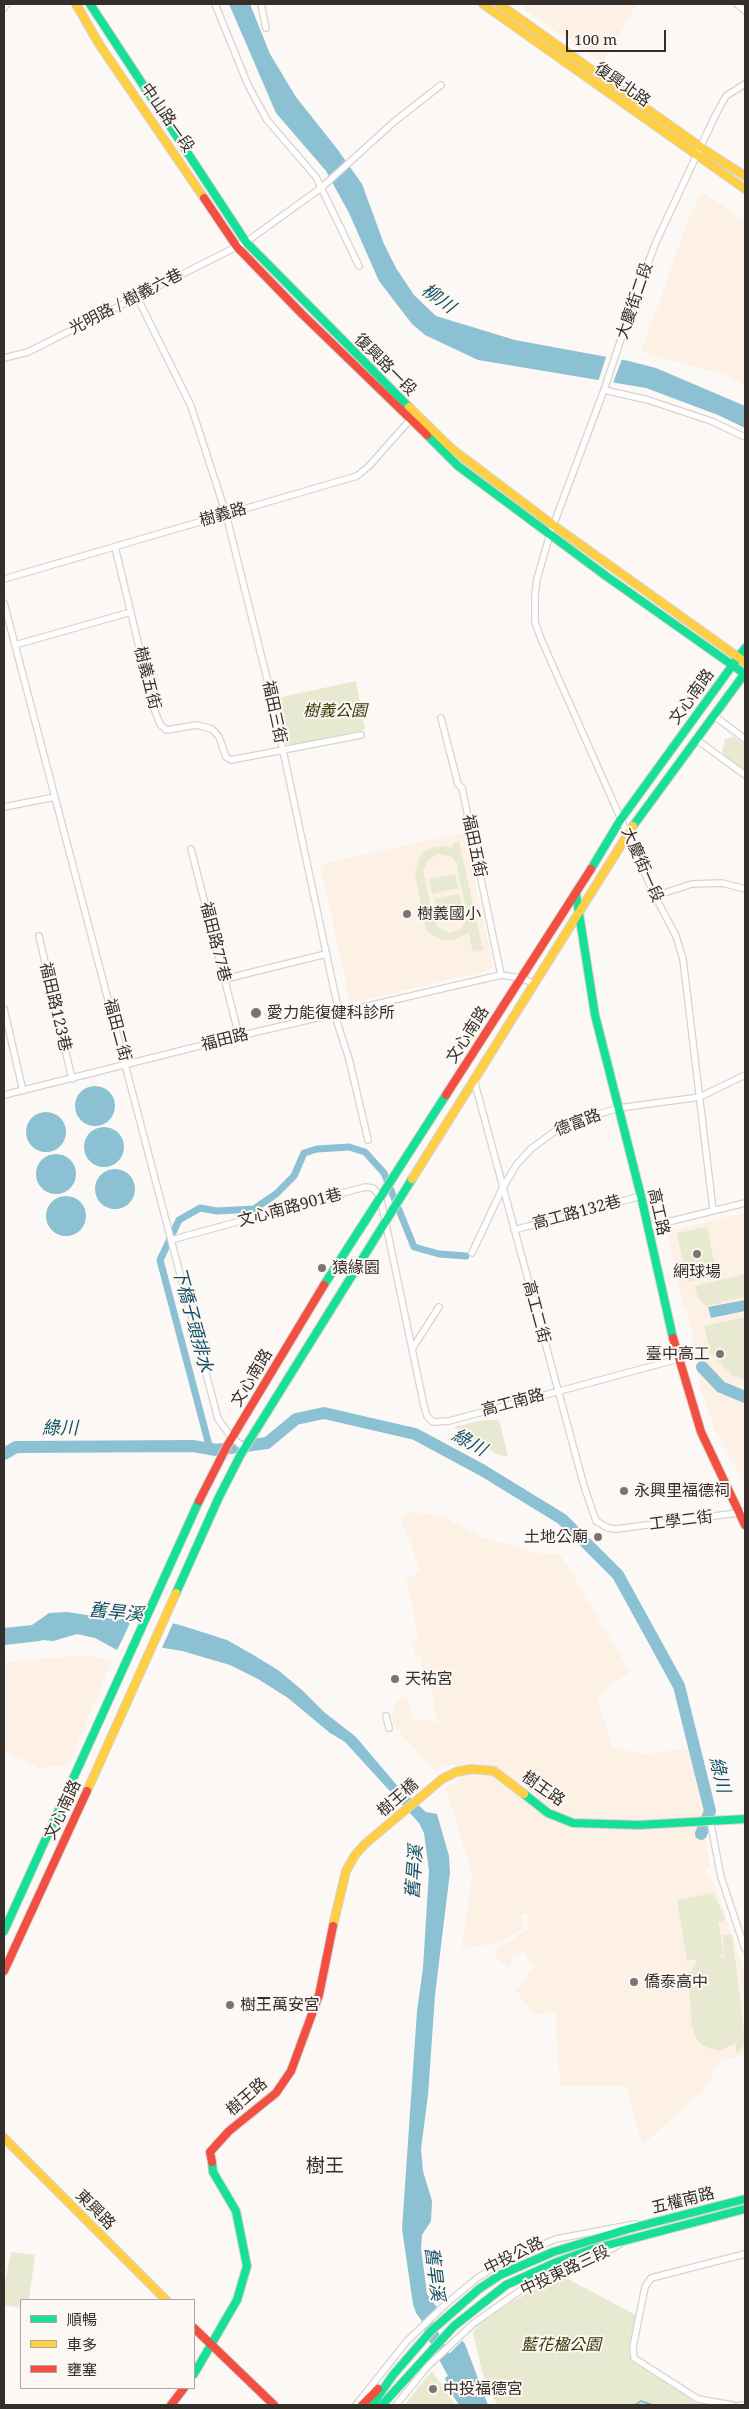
<!DOCTYPE html>
<meta charset="utf-8">
<style>
body{margin:0}
#map{position:relative;width:749px;height:2409px;overflow:hidden;background:#fbf8f5;font-family:"Noto Serif","Noto Sans TC",serif}
canvas{display:block}
.frame{position:absolute;inset:0;border:5px solid #352f2b;pointer-events:none}
.legend{position:absolute;left:20px;top:2299px;width:175px;height:90px;box-sizing:border-box;background:#fdf7f3;border:1px solid #ada7a3;margin:0;padding:6px 9px;list-style:none;font-size:15px;color:#352f2b}
.legend li{display:flex;align-items:center;gap:10px;height:25px}
.legend b{width:25px;border:1px solid #ada7a3}
.scale{position:absolute;left:566px;top:30px;width:100px;height:22px;box-sizing:border-box;border:2px solid #352f2b;border-top:0;padding-left:6px;font-size:15px;line-height:18px;white-space:nowrap;color:#352f2b;-webkit-text-stroke:4px #fdf7f3;paint-order:stroke}
</style>
<div id="map">
<canvas width="749" height="2409"></canvas>
<div class="frame"></div>
<ul class="legend">
<li><b style="height:6px;background:#16e098"></b>順暢</li>
<li><b style="height:6px;background:#ffcf43"></b>車多</li>
<li><b style="height:6px;background:#f24e42"></b>壅塞</li>
</ul>
<div class="scale">100 m</div>
</div>
<script>
const ctx = document.querySelector('canvas').getContext('2d');
ctx.lineJoin = 'round';
function fillPath(path, color) { ctx.fillStyle = color; ctx.fill(path, 'evenodd'); }
const shape = rows => new Path2D(rows.map(r => 'M' + r).join(''));
function trace(path, color, width, dash) { ctx.strokeStyle = color; ctx.lineWidth = width; ctx.lineCap = dash ? 'butt' : 'round'; ctx.setLineDash(dash || []); ctx.stroke(path); }
function write(font, color, halo, rows, align = 'center') {
  ctx.font = font + ' "Noto Serif","Noto Sans TC",serif'; ctx.lineWidth = 4; ctx.setLineDash([]); ctx.textBaseline = 'middle'; ctx.strokeStyle = halo; ctx.fillStyle = color; for (const [text, x, y, turn = 0] of rows) {
    ctx.save(); ctx.translate(x, y); ctx.rotate((+turn || 0) * Math.PI / 180); ctx.textAlign = isNaN(turn) ? turn : align; if (halo) ctx.strokeText(text, 0, 0); ctx.fillText(text, 0, 0); ctx.restore();
  }
}
fillPath(shape([
 [524,4,637,4,602,63,525,10],
 [702,192,745,220,745,385,723,374,641,352,688,221],
 [464,833,493,965,490,970,350,1003,320,864],
 [745,1212,745,1485,714,1427,701,1390,689,1318,686,1307,683,1306,667,1232],
 [413,1512,444,1517,481,1537,542,1554,560,1554,630,1672,596,1696,613,1748,645,1754,692,1748,710,1868,705,1869,716,1889,745,1973,745,2054,720,2062,702,2092,642,2145,626,2086,560,2086,555,2011,535,2015,516,1991,534,1967,523,1950,519,1956,512,1955,510,1968,497,1959,496,1948,510,1942,520,1933,529,1930,528,1914,520,1914,522,1914,523,1929,500,1942,462,1949,472,1874,446,1788,459,1780,455,1764,442,1766,437,1774,395,1727,391,1716,396,1703,403,1697,409,1702,412,1719,437,1722,430,1680,426,1680,420,1655,416,1656,411,1642,419,1639,406,1580,421,1571,400,1517],
 [87,1655,112,1661,68,1765,39,1768,4,1751,4,1662]
]), '#fdf0e5');
fillPath(shape([
 [356,681,365,730,293,745,283,743,272,699],
 [733,737,745,744,745,771,726,758,722,752,725,739],
 [459,842,483,950,473,952,469,933,452,940,444,940,432,935,426,929,415,874,419,858,424,852,434,847,445,846,453,848,453,843],
 [438,854,452,857,456,862,468,918,461,929,450,933,439,928,435,923,423,872,428,860],
 [455,874,458,888,432,894,429,879],
 [459,894,463,908,437,913,434,899],
 [707,1227,717,1276,687,1282,677,1233],
 [745,1274,745,1297,706,1306,698,1298,695,1286],
 [745,1317,745,1380,733,1376,711,1354,704,1326],
 [484,1420,498,1420,500,1423,508,1457,497,1454,454,1427],
 [713,1893,726,1920,718,1922,724,1954,718,1955,725,1959,723,1935,732,1934,745,2039,743,2047,737,2053,735,2043,720,2051,703,2046,696,2038,692,2026,688,1976,698,1959,687,1961,677,1900],
 [11,2252,35,2255,29,2300,21,2300,21,2308,4,2305,4,2288],
 [562,2276,636,2315,629,2354,696,2403,702,2405,497,2405,483,2375,473,2333,478,2325,509,2303],
 [432,2371,455,2405,405,2405,417,2389]
]), '#e7e9d1');
fillPath(shape([
 [229,4,250,4,270,54,296,97,338,150,362,184,384,244,396,268,414,295,436,316,515,340,629,361,656,368,745,406,745,428,718,415,646,388,478,360,425,335,412,324,379,281,349,213,326,171,276,113],
 '75 1106a20 20 0 1 1 40 0a20 20 0 1 1-40 0Z',
 '26 1132a20 20 0 1 1 40 0a20 20 0 1 1-40 0Z',
 '84 1147a20 20 0 1 1 40 0a20 20 0 1 1-40 0Z',
 '36 1174a20 20 0 1 1 40 0a20 20 0 1 1-40 0Z',
 '95 1189a20 20 0 1 1 40 0a20 20 0 1 1-40 0Z',
 '46 1216a20 20 0 1 1 40 0a20 20 0 1 1-40 0Z',
 [745,1300,745,1311,711,1318,708,1307],
 [67,1612,119,1620,134,1614,180,1625,227,1640,250,1653,278,1670,302,1690,324,1712,356,1737,400,1789,426,1812,437,1814,449,1856,450,1872,435,1995,428,2095,421,2149,423,2171,432,2201,431,2221,422,2235,421,2248,427,2294,465,2344,488,2405,459,2405,450,2391,445,2378,448,2376,451,2381,459,2379,457,2369,416,2313,413,2304,402,2229,417,2011,423,1968,429,1871,424,1833,419,1823,345,1742,330,1733,288,1698,258,1679,230,1665,182,1651,122,1641,117,1650,95,1638,77,1634,53,1641,10,1637,4,1638,4,1628,32,1625,49,1613]
]), '#8cc1d4');
fillPath(shape([
 [607,354,622,359,613,383,598,382],
 [135,1612,174,1621,161,1650,123,1643,119,1651,117,1651],
 [440,2307,464,2339,445,2358,422,2325]
]), '#fbf8f5');
trace(shape([
 [635,2405,641,2401,652,2405]
]), '#8cc1d4', 2);
trace(shape([
 [210,1449,160,1260,179,1220,200,1208,217,1211,254,1209,276,1194,294,1176,304,1153,317,1149,349,1147,365,1152,384,1173,414,1247,439,1254,466,1256]
]), '#8cc1d4', 7);
trace(shape([
 [702,1367,721,1387,745,1397],
 [4,1454,16,1447,193,1446,216,1450,267,1443,296,1419,324,1413,415,1434,482,1470,562,1519,618,1575,679,1686,710,1811,701,1834],
 [4,1639,39,1635],
 [427,2324,470,2405]
]), '#8cc1d4', 12);
const street = shape([
 [215,4,248,85,267,120,316,177,359,266],
 [261,4,266,28],
 [737,4,745,11],
 [4,8,7,4],
 [137,297,191,406,226,514,272,699,339,1013,337,1022,349,1059,368,1140],
 [4,358,28,352,246,242,321,188,395,121,441,85],
 [604,390,648,400,711,421,745,437],
 [115,547,154,709,160,724,166,730,197,725,212,729,219,737,226,757,231,760,361,735],
 [4,579,357,476,369,466,409,421,410,416],
 [4,603,218,1419,232,1438,245,1448],
 [15,645,131,612],
 [713,715,745,739],
 [441,718,458,784,462,788,501,975],
 [697,740,745,775],
 [4,807,55,797],
 [191,849,239,1036],
 [655,896,692,884,722,883,745,889],
 [39,936,72,1079],
 [225,979,326,954],
 [4,1009,23,1091],
 [474,1080,584,1486,596,1521,608,1528,616,1529,745,1512],
 [4,1095,239,1036,501,975,521,978,533,983],
 [713,1210,683,959,676,936,655,896,541,639,535,622,535,595,537,579,550,534,604,390,630,312,656,242,715,116,726,96,745,84],
 [647,1227,745,1203],
 [514,1230,641,1196],
 [171,1240,365,1187,373,1188,380,1196,424,1406,427,1416,433,1422,449,1421,678,1359],
 [472,1253,502,1189,517,1164,532,1148,558,1129,572,1122,619,1108,700,1097,745,1075],
 [412,1349,439,1307],
 [386,1716,389,1728],
 [710,1820,721,1877,745,1949],
 [356,2405,407,2341,447,2303,476,2279,503,2261,556,2239,635,2224],
 [396,2405,428,2366,474,2323,524,2288,595,2259,620,2244],
 [732,2405,698,2399,634,2358,633,2347,645,2287,651,2278,745,2254],
 [740,2405,745,2405]
]);
const fast = shape([
 [90,4,246,242,409,407],
 [427,435,458,466,606,576,745,674],
 [633,826,745,673],
 [591,869,621,819,745,648],
 [576,894,595,1015,641,1196,673,1338],
 [324,1285,446,1095],
 [176,1593,219,1497,241,1454,412,1179],
 [524,1794,548,1813,573,1823,639,1825,745,1819],
 [4,1931,199,1501],
 [194,2374,237,2300,247,2266,236,2211,213,2172,212,2162],
 [372,2405,393,2375,431,2331,479,2289,500,2275,553,2252,628,2229,745,2199],
 [382,2405,454,2326,506,2285,557,2262,593,2249,745,2209]
]);
const slow = shape([
 [76,4,99,44,204,198],
 [483,4,745,189],
 [499,4,709,153,745,176],
 [409,407,452,449,553,525,745,662],
 [412,1179,633,826],
 [87,1791,176,1593],
 [333,1926,346,1871,355,1855,365,1844,442,1779,456,1772,471,1769,494,1771,524,1794],
 [4,2138,166,2300]
]);
const jam = shape([
 [204,198,237,247,302,314,427,435],
 [446,1095,591,869],
 [673,1338,701,1432,745,1525],
 [199,1501,227,1446,324,1285],
 [4,1971,87,1791],
 [212,2162,210,2152,229,2131,276,2093,291,2071,319,1995,333,1926],
 [194,2328,274,2405],
 [171,2405,184,2388],
 [362,2405,378,2389]
]);
trace(street, '#d8d3d0', 8);
trace(fast, '#d8d3d0', 10);
trace(slow, '#d8d3d0', 10);
trace(jam, '#d8d3d0', 10);
trace(street, '#fefefe', 5.5);
trace(fast, '#16e098', 8);
trace(slow, '#ffcf43', 8);
trace(jam, '#f24e42', 8);
for (const [x, y, r, color] of [
 [407,914,5,"#7a7572"],
 [256,1013,6,"#7a7572"],
 [697,1254,5,"#7a7572"],
 [322,1268,5,"#7a7572"],
 [720,1354,5,"#7a7572"],
 [624,1491,5,"#7a7572"],
 [598,1537,5,"#7a7572"],
 [395,1679,5,"#7a7572"],
 [634,1982,5,"#7a7572"],
 [230,2005,5,"#7a7572"],
 [433,2389,5,"#7a7572"]
]) { const dot = new Path2D(); dot.arc(x, y, r, 0, 2 * Math.PI); ctx.fillStyle = color; ctx.fill(dot); trace(dot, '#fdf7f3', 2); }
write('16px', '#352f2b', '#fdf7f3', [
 ["復興北路",622,85,35],
 ["中山路一段",167,118,55],
 ["大慶街二段",635,301,-71],
 ["光明路 / 樹義六巷",126,302,-27],
 ["復興路一段",385,365,45],
 ["樹義路",223,515,-16],
 ["樹義五街",147,678,76],
 ["文心南路",692,697,-54],
 ["福田三街",274,712,78],
 ["福田五街",474,846,78],
 ["大慶街一段",642,865,66],
 ["福田路77巷",215,942,76],
 ["福田路123巷",55,1007,77],
 ["福田二街",117,1030,75],
 ["文心南路",468,1035,-57],
 ["福田路",225,1040,-14],
 ["德富路",578,1123,-21],
 ["文心南路901巷",290,1208,-15],
 ["高工路",658,1212,77],
 ["高工路132巷",577,1213,-15],
 ["高工二街",536,1312,75],
 ["文心南路",252,1378,-59],
 ["高工南路",513,1403,-15],
 ["工學二街",681,1521,-7],
 ["樹王路",543,1789,35],
 ["樹王橋",398,1798,-41],
 ["文心南路",63,1810,-65],
 ["樹王路",247,2097,-41],
 ["五權南路",683,2201,-14],
 ["東興路",95,2210,45],
 ["中投公路",514,2256,-26],
 ["中投東路三段",565,2271,-25]
]);
write('italic 16px', '#343702', '#fdf7f3', [
 ["樹義公園",335,711],
 ["藍花楹公園",561,2345]
]);
write('16px', '#352f2b', '#fdf7f3', [
 ["樹義國小",417,914],
 ["愛力能復健科診所",267,1013],
 ["猿緣園",332,1268],
 ["網球場",697,1272,"center"],
 ["臺中高工",710,1354,"right"],
 ["永興里福德祠",634,1491],
 ["土地公廟",588,1537,"right"],
 ["天祐宮",405,1679],
 ["僑泰高中",644,1982],
 ["樹王萬安宮",240,2005],
 ["中投福德宮",443,2389]
], 'left');
write('italic 18px', '#105166', '#fdf7f3', [
 ["柳川",438,299,36],
 ["下橋子頭排水",192,1320,75],
 ["綠川",60,1429],
 ["綠川",469,1443,29],
 ["舊旱溪",116,1613,6],
 ["綠川",719,1775,76],
 ["舊旱溪",415,1872,-86],
 ["舊旱溪",434,2274,83]
]);
write('19px', '#352f2b', '#fdf7f3', [
 ["樹王",325,2167]
]);
</script>
